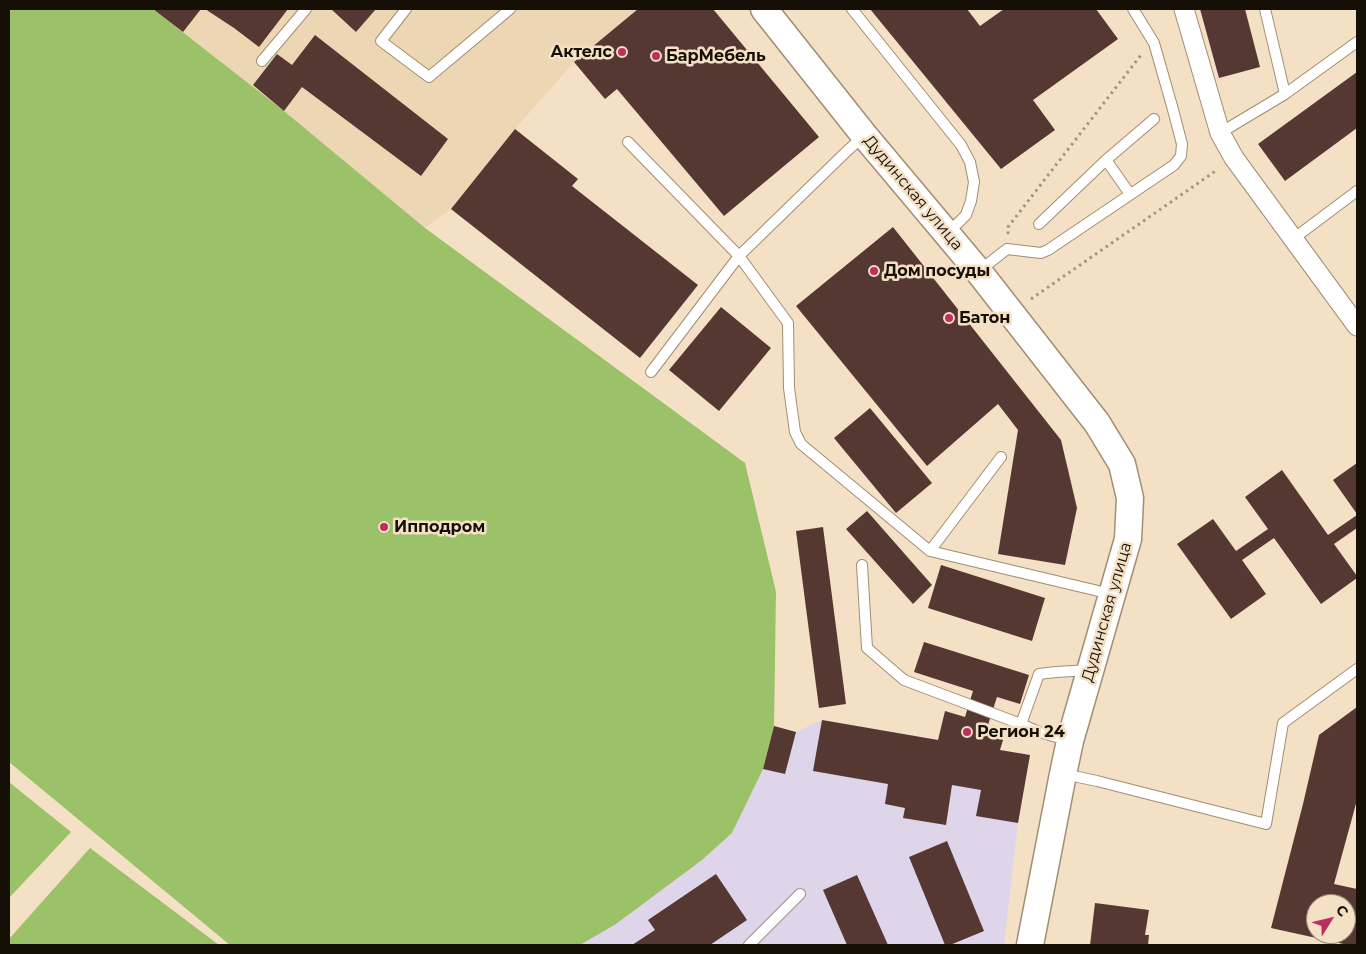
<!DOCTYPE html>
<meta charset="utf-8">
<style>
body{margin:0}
#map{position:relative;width:1366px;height:954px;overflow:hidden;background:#f4e0c4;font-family:Montserrat,sans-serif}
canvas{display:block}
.frame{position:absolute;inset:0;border:10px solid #160f06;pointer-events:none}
.north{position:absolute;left:1306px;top:894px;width:50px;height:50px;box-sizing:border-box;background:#f4e0c4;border:1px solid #9b8c78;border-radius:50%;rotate:54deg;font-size:14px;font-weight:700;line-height:20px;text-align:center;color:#160f06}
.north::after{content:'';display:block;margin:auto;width:18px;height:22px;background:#bd2f5f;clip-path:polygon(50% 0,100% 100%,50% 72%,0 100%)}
</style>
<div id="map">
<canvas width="1366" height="954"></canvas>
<div class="frame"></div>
<div class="north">С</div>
</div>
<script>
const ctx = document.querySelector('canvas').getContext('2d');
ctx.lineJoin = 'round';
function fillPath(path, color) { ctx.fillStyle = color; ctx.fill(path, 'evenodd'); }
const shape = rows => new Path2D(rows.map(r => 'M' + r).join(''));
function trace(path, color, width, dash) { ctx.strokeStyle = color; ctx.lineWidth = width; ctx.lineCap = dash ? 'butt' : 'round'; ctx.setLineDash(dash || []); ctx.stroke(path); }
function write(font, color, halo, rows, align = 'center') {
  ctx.font = font + ' Montserrat,sans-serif'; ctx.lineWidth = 5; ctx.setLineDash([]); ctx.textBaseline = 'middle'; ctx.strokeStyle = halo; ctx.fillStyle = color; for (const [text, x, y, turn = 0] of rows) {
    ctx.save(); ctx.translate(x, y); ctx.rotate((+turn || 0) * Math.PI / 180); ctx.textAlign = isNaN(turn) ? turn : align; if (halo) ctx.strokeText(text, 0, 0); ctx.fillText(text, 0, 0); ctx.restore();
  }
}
fillPath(shape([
 [153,9,638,9,574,62,515,129,451,209,424,228,284,111]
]), '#edd6b3');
fillPath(shape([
 [822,720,1030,755,1018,823,1004,945,580,945,618,922,702,860,732,833,763,769,774,726,796,732]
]), '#ded5ea');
fillPath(shape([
 [9,9,153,9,284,111,425,228,745,463,776,592,774,726,763,769,732,833,702,860,616,924,580,945,230,945,9,762],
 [9,782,71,832,9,898],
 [90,848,219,945,9,945,9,939]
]), '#9bc169');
fillPath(shape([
 [153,9,201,9,183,32],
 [205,9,288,9,259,47,234,28],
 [331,9,376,9,356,32],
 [638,9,713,9,819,137,724,216,617,89,605,99,574,62],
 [870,9,967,9,980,26,1004,9,1096,9,1118,39,1033,100,1055,130,1001,169],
 [1200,9,1245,9,1260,67,1219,78],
 [315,35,448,139,421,176,302,87,284,111,253,85,277,54,292,65],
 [1357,72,1357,128,1285,181,1258,144],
 [515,129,578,179,572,186,698,285,640,358,451,209],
 [893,227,1061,440,1077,508,1065,565,998,554,1018,430,998,404,927,466,796,306],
 [721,307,771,348,719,411,669,370],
 [870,408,932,483,896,513,834,438],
 [1357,463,1357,514,1333,480],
 [1282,470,1328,535,1357,515,1357,528,1334,544,1357,576,1357,578,1321,604,1274,538,1242,560,1266,594,1231,619,1177,544,1213,519,1236,551,1268,529,1245,497],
 [867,511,932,585,913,604,846,529],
 [823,527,846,704,819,708,796,531],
 [941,565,1045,598,1032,641,928,608],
 [924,642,1029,675,1020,704,997,697,988,725,1003,740,1000,750,1030,755,1018,823,976,816,981,790,952,785,946,825,903,818,905,808,885,804,888,784,813,771,822,720,938,740,945,711,965,717,973,691,914,672],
 [1357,707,1357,800,1334,884,1357,889,1357,945,1348,945,1271,928,1303,804,1319,735],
 [1316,904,1346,904,1346,934,1316,934],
 [774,726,796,732,785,774,763,769],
 [947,841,984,931,950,945,945,945,909,857],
 [716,874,747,920,710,945,632,945,655,930,648,920],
 [857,875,888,945,847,945,823,890],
 [1095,903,1149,910,1145,935,1149,935,1148,945,1090,945]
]), '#553832');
const lane = shape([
 [406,9,381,41,429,77,510,9],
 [852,9,961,145,970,162,974,182,971,201,966,215,958,223,947,232],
 [1265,9,1285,94],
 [262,61,306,9],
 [1220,133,1285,94,1357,42],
 [628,142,739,256,788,323,789,388,795,432,801,444,930,551,1111,594],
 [1130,194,1106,160,1154,119],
 [1039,224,1106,160],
 [1293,239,1357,191],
 [979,271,1007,249,1041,253,1048,250,1174,165,1181,156,1182,144,1172,106,1154,43,1133,9],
 [651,372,739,256,848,150,864,136],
 [930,551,1001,457],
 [862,565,867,648,904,680,1021,724,1039,732,1070,741],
 [1021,724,1039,674,1056,672,1090,670],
 [1064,774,1097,781,1266,824,1283,723,1357,669],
 [749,945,800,894]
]);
const street = shape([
 [1184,9,1220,133,1234,158,1357,326]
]);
const secondary = shape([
 [764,9,864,135,979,272,1097,423,1122,464,1130,498,1128,539,1070,741,1063,774,1030,945]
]);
trace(lane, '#a08e74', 12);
trace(street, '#a08e74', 21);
trace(secondary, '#a08e74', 29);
trace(shape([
 [1008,234,1008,227,1141,55],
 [1031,299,1217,170]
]), '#a3947f', 3, [2.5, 4]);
trace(lane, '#fff', 10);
trace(street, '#fff', 19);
trace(secondary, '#fff', 26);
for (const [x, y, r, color] of [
 [622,52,5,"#bd2f5f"],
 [656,56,5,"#bd2f5f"],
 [874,271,5,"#bd2f5f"],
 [949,318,5,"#bd2f5f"],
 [384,527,5,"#bd2f5f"],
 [967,732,5,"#bd2f5f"]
]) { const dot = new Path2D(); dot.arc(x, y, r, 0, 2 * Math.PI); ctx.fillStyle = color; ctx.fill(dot); trace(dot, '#f4e0c4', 2); }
write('bold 16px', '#160f06', '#f4e0c4', [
 ["Актелс",612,52,"right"],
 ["БарМебель",666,56],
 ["Дом посуды",884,271],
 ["Батон",959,318],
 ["Ипподром",394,527],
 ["Регион 24",977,732]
], 'left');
write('16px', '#160f06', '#f4e0c4', [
 ["Дудинская улица",913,193,50],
 ["Дудинская улица",1107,612,-74]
]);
</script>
